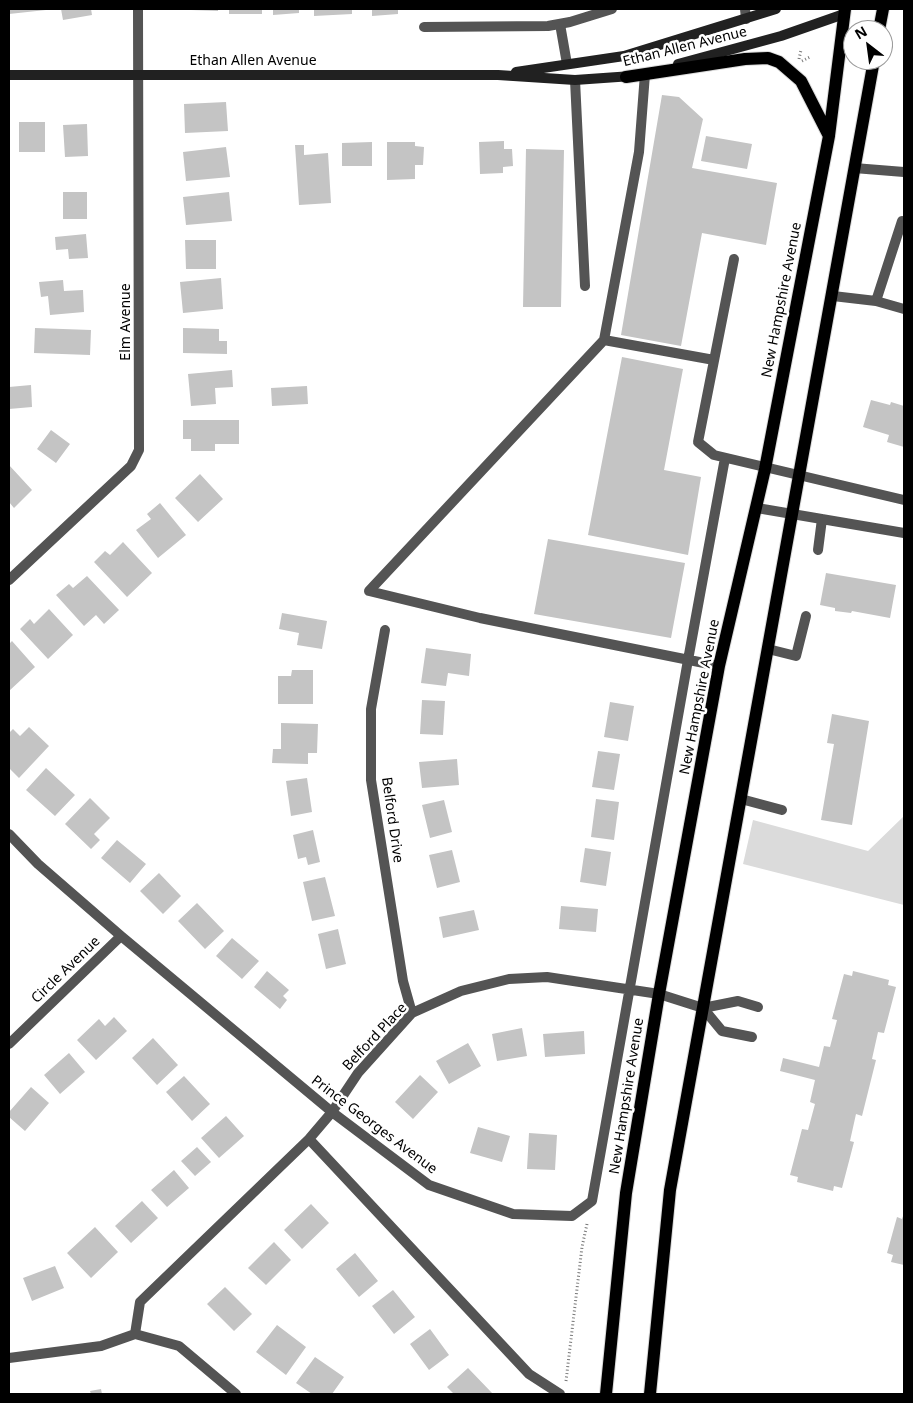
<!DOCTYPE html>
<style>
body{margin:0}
#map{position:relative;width:913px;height:1403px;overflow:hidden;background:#fff;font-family:"Noto Sans",sans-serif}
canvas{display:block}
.frame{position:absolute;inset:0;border:10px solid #000;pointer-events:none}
.north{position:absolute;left:843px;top:20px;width:50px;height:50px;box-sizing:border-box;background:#fff;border:1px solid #999;border-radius:50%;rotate:330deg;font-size:14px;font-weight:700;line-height:20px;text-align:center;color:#000}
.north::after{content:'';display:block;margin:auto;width:18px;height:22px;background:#000;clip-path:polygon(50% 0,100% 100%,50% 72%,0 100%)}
</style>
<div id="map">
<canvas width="913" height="1403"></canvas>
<div class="frame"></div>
<div class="north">N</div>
</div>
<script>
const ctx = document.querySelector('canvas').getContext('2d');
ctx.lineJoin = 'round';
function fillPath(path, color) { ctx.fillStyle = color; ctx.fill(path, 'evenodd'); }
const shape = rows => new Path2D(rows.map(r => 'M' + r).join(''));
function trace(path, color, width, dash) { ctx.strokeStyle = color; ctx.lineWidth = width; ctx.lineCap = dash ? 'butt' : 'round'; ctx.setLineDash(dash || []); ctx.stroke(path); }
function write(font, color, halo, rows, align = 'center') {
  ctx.font = font + ' "Noto Sans",sans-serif'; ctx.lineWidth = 5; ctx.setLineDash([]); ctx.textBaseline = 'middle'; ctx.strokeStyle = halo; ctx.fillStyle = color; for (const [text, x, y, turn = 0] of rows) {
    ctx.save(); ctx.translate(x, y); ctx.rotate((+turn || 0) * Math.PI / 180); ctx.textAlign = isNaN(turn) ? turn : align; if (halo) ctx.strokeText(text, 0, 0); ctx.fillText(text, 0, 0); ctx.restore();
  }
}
fillPath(shape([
 [904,816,904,905,743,864,753,820,868,851]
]), '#dbdbdb');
fillPath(shape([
 [9,9,46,9,46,10,9,14],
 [61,9,91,9,92,15,63,20],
 [191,9,218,9,218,11,191,10],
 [229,9,262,9,262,14,229,14],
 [273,9,299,9,299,13,273,15],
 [314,9,352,9,352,14,314,16],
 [372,9,398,9,398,14,372,16],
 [662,95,679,97,703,119,692,168,777,183,766,245,702,233,681,346,621,335],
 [226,102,228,131,185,133,184,104],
 [19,122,45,122,45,152,19,152],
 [87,124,88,156,65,157,63,125],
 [706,136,752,144,747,169,701,161],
 [504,141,504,149,512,149,513,166,503,167,503,173,480,174,479,142],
 [372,142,372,166,342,166,342,143],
 [387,142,415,142,415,146,424,147,423,165,415,165,415,179,387,180],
 [295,145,304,145,304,155,328,153,331,203,299,205],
 [226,147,230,177,186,181,183,152],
 [526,149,564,150,561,307,523,307],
 [63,192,87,192,87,219,63,219],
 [229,192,232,221,186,225,183,197],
 [86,234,88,258,69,259,68,249,56,250,55,237],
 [185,240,216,240,216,269,186,269],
 [221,278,223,309,183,313,180,282],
 [63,280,64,291,83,290,84,312,50,315,48,296,41,297,39,282],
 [35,328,91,330,90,355,34,353],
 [183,328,219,329,219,341,227,341,227,354,183,353],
 [622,357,683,369,664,470,701,477,688,555,588,535],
 [232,370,233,387,215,388,216,404,191,406,188,374],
 [31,385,32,407,9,409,9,387],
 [307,386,308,404,272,406,271,388],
 [871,400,890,405,891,402,904,406,904,447,887,442,889,435,863,427],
 [183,420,239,420,239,444,215,444,215,451,191,451,191,439,183,439],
 [51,430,70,444,56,463,37,449],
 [9,465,32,490,14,508,9,502],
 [200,474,223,499,198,522,175,498],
 [160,503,186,535,158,558,136,530,151,519,147,514],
 [548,539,685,563,671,638,534,614],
 [123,542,152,573,127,597,94,562,105,551,110,555],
 [826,573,896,585,890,618,852,611,851,613,835,611,835,608,820,605],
 [87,576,119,610,104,624,96,615,84,626,56,595,69,584,73,588],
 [49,609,73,635,48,659,20,629,30,619,34,624],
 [282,613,327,621,322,649,297,645,299,633,279,629],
 [12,641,35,667,9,691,9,644],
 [426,648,471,654,469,676,448,673,446,686,421,683],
 [292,670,313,670,313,704,278,704,278,676,291,676],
 [422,700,445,701,443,735,420,734],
 [610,702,634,706,628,741,604,737],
 [832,714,869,721,852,825,821,820,834,744,827,743],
 [281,723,318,724,317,753,308,753,308,764,272,763,273,749,281,749],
 [29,727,49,746,19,778,9,768,9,733,13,729,20,736],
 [598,751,620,754,614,790,592,787],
 [457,759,459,785,422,788,419,762],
 [46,768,75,795,55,816,26,790],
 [307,778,312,812,291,816,286,781],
 [90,798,110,818,94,834,100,840,91,849,65,824],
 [596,799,619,802,614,840,591,837],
 [444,800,452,832,430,838,422,805],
 [313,830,320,862,308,865,306,857,298,859,293,835],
 [117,840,146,864,130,883,101,858],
 [585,848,611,852,606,886,580,882],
 [452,850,460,882,437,888,429,855],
 [159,873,181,896,163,914,140,891],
 [325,877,335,916,312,921,303,882],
 [197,903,224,931,205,949,178,921],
 [561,906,598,909,596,932,559,929],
 [474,910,479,930,443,938,439,917],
 [338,929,346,964,326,969,318,934],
 [232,938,259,961,242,979,216,956],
 [267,971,289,990,283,996,287,1000,280,1009,254,987],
 [853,971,889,980,888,985,896,987,884,1033,878,1032,872,1059,876,1060,862,1116,856,1114,850,1141,854,1142,842,1188,834,1186,833,1191,797,1182,798,1177,790,1175,802,1129,808,1130,815,1104,810,1102,815,1080,780,1071,783,1058,819,1067,824,1046,830,1047,837,1020,832,1019,844,974,852,976],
 [114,1017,127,1031,96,1060,77,1040,99,1019,105,1026],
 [522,1028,527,1056,497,1061,492,1034],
 [584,1031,585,1054,545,1057,543,1034],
 [153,1038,178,1065,157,1085,132,1058],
 [468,1043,481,1066,449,1084,436,1061],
 [69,1053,85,1072,60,1094,44,1075],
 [420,1075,438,1092,413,1119,395,1102],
 [184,1076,210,1104,192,1121,166,1092],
 [31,1087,49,1103,25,1131,9,1117,9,1112],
 [226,1116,244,1136,219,1158,201,1138],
 [478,1127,510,1136,502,1162,470,1153],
 [529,1133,557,1135,555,1170,527,1169],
 [197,1147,211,1162,195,1176,181,1161],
 [174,1170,189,1188,167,1207,151,1190],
 [142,1201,158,1218,131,1243,115,1226],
 [311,1204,329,1223,302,1249,284,1230],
 [904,1213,904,1265,891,1262,893,1255,887,1253,897,1217,902,1219],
 [95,1227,118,1252,91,1278,67,1253],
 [274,1242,291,1260,266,1285,248,1268],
 [355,1253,378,1281,359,1297,336,1269],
 [55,1266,64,1288,32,1301,23,1278],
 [225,1287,252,1314,234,1331,207,1304],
 [393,1290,415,1317,394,1334,372,1306],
 [277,1325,306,1347,286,1375,256,1352],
 [430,1329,449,1355,429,1370,410,1344],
 [315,1357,344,1377,332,1394,312,1394,296,1383],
 [468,1368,493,1394,454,1394,447,1387],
 [101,1389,102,1394,91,1394,90,1391]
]), '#c4c4c4');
const primary = shape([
 [879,30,883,9],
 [626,77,745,59,768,58,779,62,801,81,829,136],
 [606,1394,626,1193,659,994,719,666,765,469,829,136,845,9],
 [650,1394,670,1190,874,60]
]);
trace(primary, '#dbdbdb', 14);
trace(shape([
 [799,59,801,50],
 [802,61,810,57],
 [566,1381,582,1247,587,1224]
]), '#767676', 3, [1, 2.5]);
trace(shape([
 [745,9,746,19],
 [560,24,567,64],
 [424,27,548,26,570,22,612,9],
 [575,80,585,286],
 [854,168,904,172],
 [734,259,698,442,714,455,904,500],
 [833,296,876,301,904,309],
 [876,301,902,221],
 [604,340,639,152,645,74],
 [714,360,604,340,369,591,480,618,719,666],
 [757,508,904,533],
 [818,550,822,519],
 [768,649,796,656,806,616],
 [688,660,725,458],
 [741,799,782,810],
 [659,994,703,1008,738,1001,758,1007],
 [703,1008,722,1031,752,1037]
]), '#545454', 10);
trace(shape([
 [9,580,131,466,139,450,138,9],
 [385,630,371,709,371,780,403,981,412,1013],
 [9,834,38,864,121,936,332,1112,429,1185,513,1214,572,1216,592,1201,688,660],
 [9,1044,121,936],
 [309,1139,529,1374,560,1394],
 [135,1334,140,1302,309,1139,332,1112,358,1073,412,1013,461,991,509,979,547,977,659,994],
 [9,1358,101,1346,135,1334,179,1346,236,1394]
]), '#545454', 10);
trace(shape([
 [678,64,781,36,844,14],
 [516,72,624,56,776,9],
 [9,75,498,75,575,80,632,76]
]), '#212121', 10);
trace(primary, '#000', 12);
write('14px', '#000', '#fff', [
 ["Ethan Allen Avenue",685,47,-14],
 ["Ethan Allen Avenue",253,61],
 ["New Hampshire Avenue",782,300,-79],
 ["Elm Avenue",126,322,-90],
 ["New Hampshire Avenue",700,697,-79],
 ["Belford Drive",392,820,82],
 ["Circle Avenue",66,970,-44],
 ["Belford Place",375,1037,-47],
 ["New Hampshire Avenue",627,1096,-81],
 ["Prince Georges Avenue",374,1125,37]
]);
</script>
